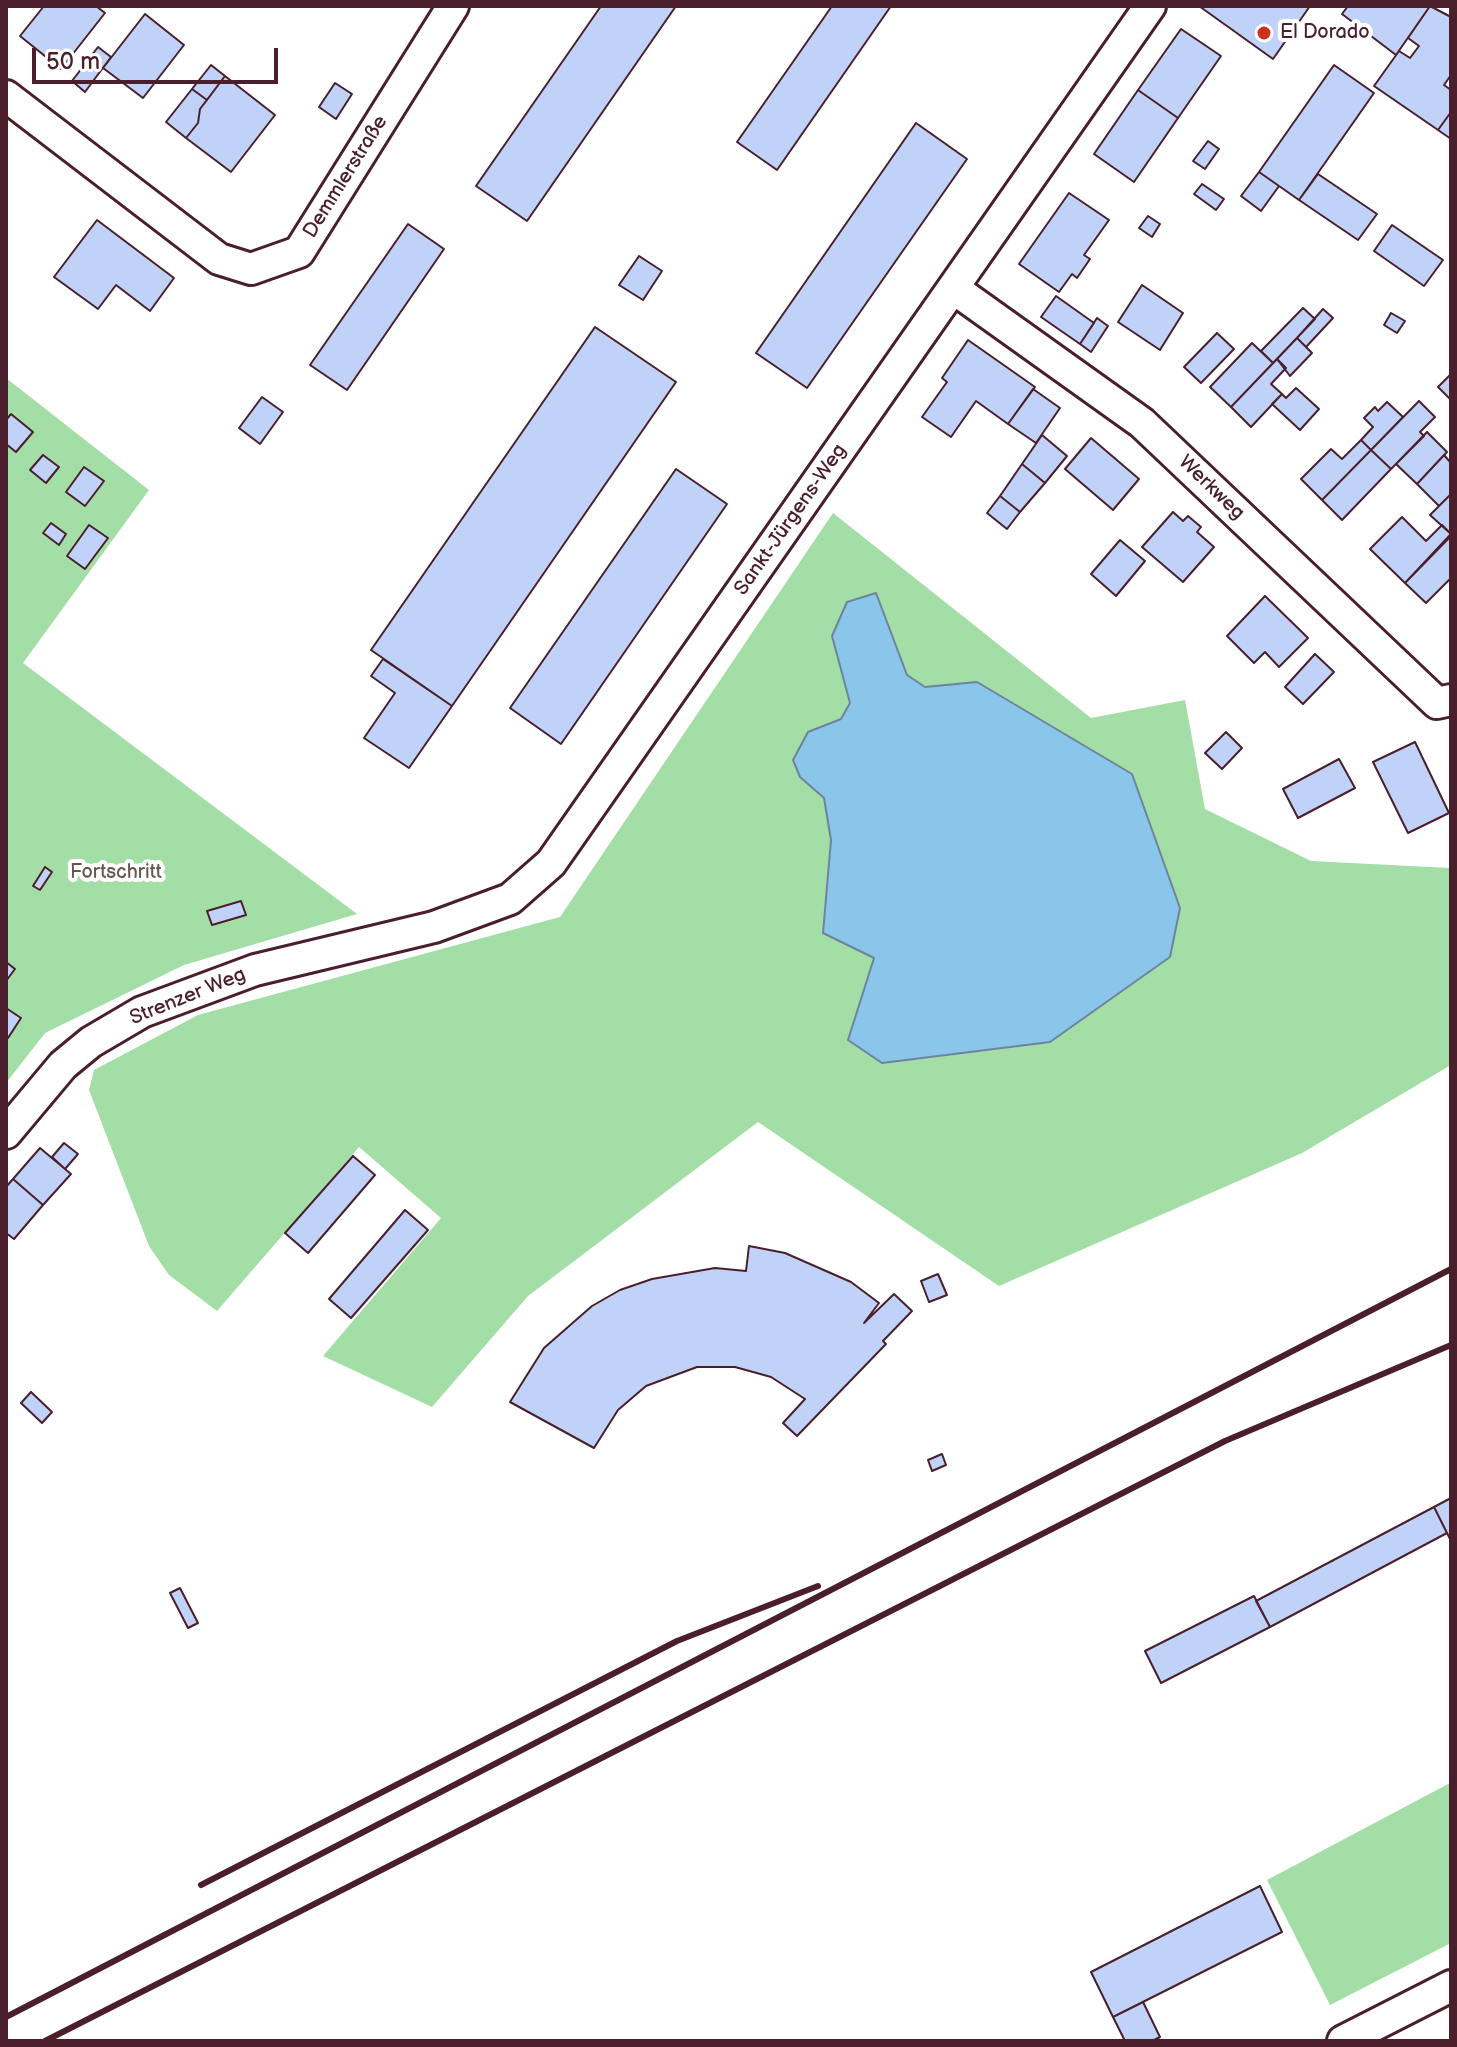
<!DOCTYPE html>
<meta charset="utf-8">
<style>
body{margin:0}
#map{position:relative;width:1457px;height:2047px;overflow:hidden;background:#fff;font-family:"Balsamiq Sans",sans-serif}
canvas{display:block}
.frame{position:absolute;inset:0;border:8px solid #4a1f2b;pointer-events:none}
.scale{position:absolute;left:32px;top:48px;width:246px;height:36px;box-sizing:border-box;border:4px solid #4a1f2b;border-top:0;padding-left:10px;font-size:24px;line-height:28px;white-space:nowrap;color:#4a1f2b;-webkit-text-stroke:6px #fff;paint-order:stroke}
</style>
<div id="map">
<canvas width="1457" height="2047"></canvas>
<div class="frame"></div>
<div class="scale">50 m</div>
</div>
<script>
const ctx = document.querySelector('canvas').getContext('2d');
ctx.lineJoin = 'round';
function fillPath(path, color) { ctx.fillStyle = color; ctx.fill(path, 'evenodd'); }
const shape = rows => new Path2D(rows.map(r => 'M' + r).join(''));
function trace(path, color, width, dash) { ctx.strokeStyle = color; ctx.lineWidth = width; ctx.lineCap = dash ? 'butt' : 'round'; ctx.setLineDash(dash || []); ctx.stroke(path); }
function write(font, color, halo, rows, align = 'center') {
  ctx.font = font + ' "Balsamiq Sans",sans-serif'; ctx.lineWidth = 8; ctx.setLineDash([]); ctx.textBaseline = 'middle'; ctx.strokeStyle = halo; ctx.fillStyle = color; for (const [text, x, y, turn = 0] of rows) {
    ctx.save(); ctx.translate(x, y); ctx.rotate((+turn || 0) * Math.PI / 180); ctx.textAlign = isNaN(turn) ? turn : align; if (halo) ctx.strokeText(text, 0, 0); ctx.fillText(text, 0, 0); ctx.restore();
  }
}
fillPath(shape([
 [6,378,149,490,23,663,357,914,184,965,45,1033,6,1083],
 [833,513,1091,718,1185,700,1205,809,1311,861,1451,868,1451,1065,1302,1153,999,1286,758,1122,528,1296,432,1407,323,1356,441,1218,359,1147,217,1311,169,1275,149,1246,89,1090,94,1070,198,1015,560,917],
 [1450,1783,1451,1943,1330,2005,1267,1880]
]), '#a2dea5');
const water = shape([
 [876,593,907,675,925,687,977,682,1132,774,1180,908,1170,957,1050,1042,882,1063,848,1040,874,958,823,933,831,840,824,798,800,777,793,760,808,732,841,719,850,703,832,636,847,602,876,593]
]);
fillPath(water, '#8ac5ea');
trace(water, '#70839e', 2);
const building = shape([
 [44,6,96,6,105,13,61,69,20,36,44,6],
 [601,6,676,6,527,221,476,186,601,6],
 [832,6,891,6,777,170,737,142,832,6],
 [1199,6,1310,6,1273,59,1199,6],
 [1348,6,1430,6,1396,55,1342,14,1348,6],
 [1430,6,1451,17,1451,75,1444,85,1451,90,1451,112,1438,130,1374,86,1399,51,1410,58,1419,46,1408,38,1430,6],
 [145,14,184,45,143,98,103,68,145,14],
 [1181,29,1221,56,1178,118,1138,90,1181,29],
 [98,47,111,57,85,92,72,81,98,47],
 [211,65,225,76,207,100,192,89,211,65],
 [1334,65,1374,93,1299,200,1259,172,1334,65],
 [225,76,275,115,231,172,186,138,198,123,200,109,225,76],
 [335,83,352,94,336,119,319,107,335,83],
 [192,89,207,100,200,109,198,123,186,138,166,122,192,89],
 [1138,90,1178,118,1134,182,1094,154,1138,90],
 [1451,112,1451,139,1438,130,1451,112],
 [916,123,967,159,807,388,756,353,916,123],
 [1208,141,1219,149,1205,169,1193,161,1208,141],
 [1259,172,1279,186,1261,211,1241,196,1259,172],
 [1318,174,1377,214,1358,240,1299,200,1318,174],
 [1202,184,1224,199,1216,210,1194,194,1202,184],
 [1069,193,1109,220,1084,255,1090,259,1077,278,1072,274,1059,292,1019,264,1069,193],
 [1148,216,1160,224,1152,237,1139,228,1148,216],
 [97,220,174,278,150,311,116,285,98,309,54,277,97,220],
 [408,224,444,249,347,390,310,365,408,224],
 [1392,225,1443,260,1424,286,1374,251,1392,225],
 [639,256,662,271,643,300,619,285,639,256],
 [1142,285,1183,313,1160,350,1118,322,1142,285],
 [1056,296,1094,323,1080,344,1041,317,1056,296],
 [1303,308,1315,319,1273,363,1261,351,1303,308],
 [1323,309,1333,318,1306,347,1297,338,1323,309],
 [1391,313,1405,321,1397,333,1384,325,1391,313],
 [1097,318,1108,326,1091,352,1080,344,1097,318],
 [595,327,676,382,452,706,371,650,595,327],
 [1217,333,1234,349,1201,383,1184,367,1217,333],
 [1297,338,1312,353,1290,376,1277,359,1297,338],
 [968,340,1035,387,1008,424,976,401,951,437,922,417,947,382,942,378,968,340],
 [1252,343,1273,363,1231,407,1210,387,1252,343],
 [1277,359,1286,368,1271,384,1282,394,1251,427,1231,407,1277,359],
 [1451,374,1451,400,1438,387,1451,374],
 [1296,388,1319,409,1300,430,1272,404,1282,394,1286,398,1296,388],
 [1033,389,1060,408,1036,443,1008,424,1033,389],
 [262,397,283,412,260,444,239,428,262,397],
 [1419,401,1435,417,1420,432,1424,436,1391,469,1371,450,1419,401],
 [1387,402,1403,417,1371,450,1361,440,1373,427,1364,418,1375,407,1378,411,1387,402],
 [11,414,33,432,16,452,6,444,6,420,11,414],
 [1427,432,1447,452,1417,484,1396,464,1427,432],
 [1042,435,1067,456,1045,483,1022,464,1042,435],
 [1091,438,1139,479,1113,510,1065,469,1091,438],
 [1361,440,1371,450,1322,500,1301,479,1331,449,1342,459,1361,440],
 [1371,450,1391,469,1342,520,1322,500,1371,450],
 [43,455,59,467,46,483,30,470,43,455],
 [1444,455,1451,463,1451,494,1439,506,1417,484,1444,455],
 [1022,464,1045,483,1020,512,1000,496,1022,464],
 [84,467,104,481,85,506,66,492,84,467],
 [676,469,727,504,561,744,510,708,676,469],
 [1451,494,1451,534,1430,515,1451,494],
 [1000,496,1020,512,1007,529,987,513,1000,496],
 [1173,512,1183,521,1188,516,1201,527,1197,532,1214,547,1183,582,1142,547,1173,512],
 [1402,517,1426,541,1442,525,1451,534,1405,583,1370,549,1402,517],
 [51,523,66,534,59,545,43,533,51,523],
 [89,525,108,538,85,569,67,556,89,525],
 [1451,536,1451,578,1426,603,1405,583,1451,536],
 [1120,540,1145,561,1116,596,1091,574,1120,540],
 [1265,596,1308,638,1279,667,1265,652,1254,663,1227,636,1265,596],
 [1315,654,1334,672,1303,704,1285,687,1315,654],
 [383,659,452,706,409,768,364,738,395,693,371,676,383,659],
 [1226,732,1242,748,1222,769,1205,753,1226,732],
 [1415,742,1449,813,1408,833,1373,762,1415,742],
 [1339,759,1355,788,1298,818,1283,789,1339,759],
 [45,867,52,872,40,890,33,886,45,867],
 [241,901,246,915,212,925,207,911,241,901],
 [6,962,15,969,6,981,6,962],
 [6,1008,21,1018,8,1038,6,1036,6,1008],
 [64,1143,78,1154,65,1169,52,1157,64,1143],
 [40,1148,71,1174,43,1205,13,1179,40,1148],
 [353,1156,375,1175,308,1253,285,1233,353,1156],
 [13,1179,43,1205,14,1239,6,1233,6,1187,13,1179],
 [405,1210,428,1230,351,1318,329,1299,405,1210],
 [749,1246,785,1253,851,1282,879,1303,864,1323,894,1294,912,1311,883,1341,886,1344,797,1436,783,1423,805,1399,771,1377,735,1367,697,1367,646,1386,618,1410,594,1448,510,1402,544,1348,592,1306,620,1290,652,1279,715,1268,746,1271,749,1246],
 [938,1274,947,1295,929,1302,921,1281,938,1274],
 [31,1392,52,1412,42,1423,21,1403,31,1392],
 [942,1454,946,1465,932,1471,928,1460,942,1454],
 [1451,1498,1451,1541,1434,1507,1451,1498],
 [1434,1507,1447,1533,1270,1627,1256,1601,1434,1507],
 [180,1588,198,1623,188,1628,170,1593,180,1588],
 [1254,1596,1270,1627,1161,1683,1145,1651,1254,1596],
 [1260,1886,1282,1932,1113,2017,1091,1972,1260,1886],
 [1143,2002,1160,2037,1152,2041,1125,2041,1113,2017,1143,2002]
]);
fillPath(building, '#c1d2f8');
trace(building, '#4a1f2b', 2);
const street = shape([
 [6,96,219,259,251,269,299,252,453,6],
 [953,288,1142,423,1437,703,1451,700],
 [6,1133,63,1065,91,1042,142,1012,255,970,434,927,510,899,551,863,1150,6],
 [1343,2041,1451,1986]
]);
trace(street, '#4a1f2b', 36);
trace(street, '#fff', 30);
trace(shape([
 [201,1885,677,1641,818,1586],
 [6,2017,1451,1269],
 [45,2041,1225,1441,1451,1345]
]), '#4a1f2b', 6);
for (const [x, y, r, color] of [
 [1264,33,8,"#c8321e"]
]) { const dot = new Path2D(); dot.arc(x, y, r, 0, 2 * Math.PI); ctx.fillStyle = color; ctx.fill(dot); trace(dot, '#fff', 3); }
write('20px', '#4a1f2b', '#fff', [
 ["El Dorado",1280,33]
], 'left');
write('20px', '#4a1f2b', '#fff', [
 ["Demmlerstraße",346,177,-58],
 ["Werkweg",1211,488,44],
 ["Sankt-Jürgens-Weg",791,520,-55],
 ["Strenzer Weg",188,997,-22]
]);
write('20px', '#645850', '#fff', [
 ["Fortschritt",116,873]
]);
</script>
